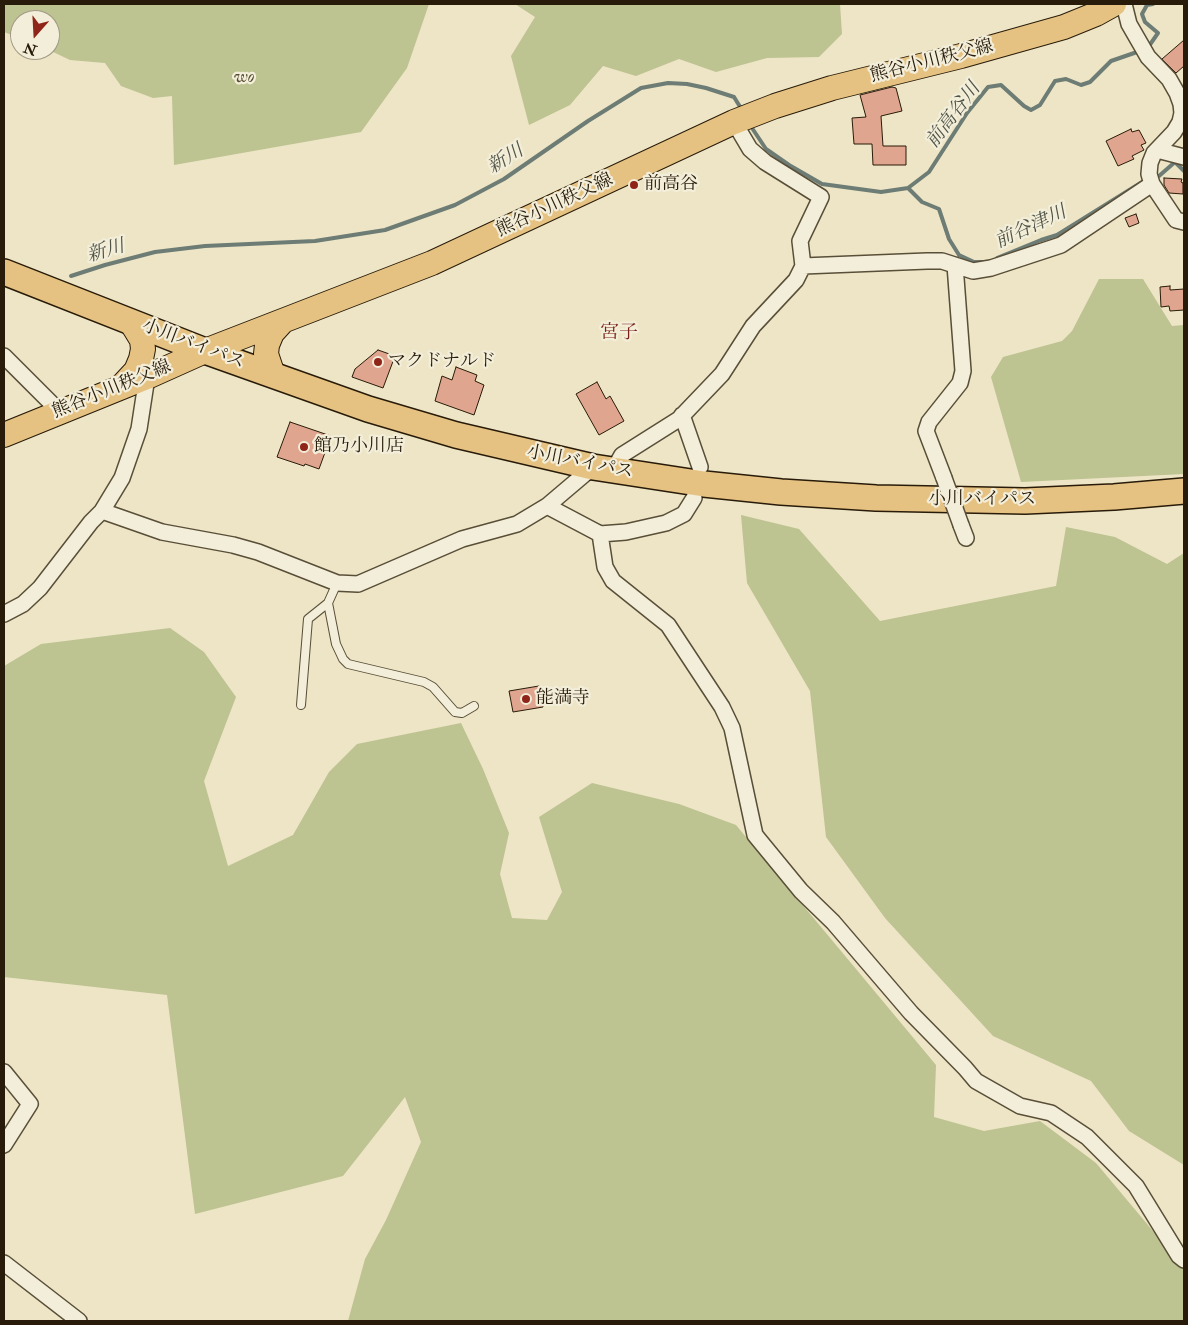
<!DOCTYPE html>
<meta charset="utf-8">
<style>
body{margin:0}
#map{position:relative;width:1188px;height:1325px;overflow:hidden;background:#ede5c5;font-family:"IM FELL Double Pica",serif}
canvas{display:block}
.frame{position:absolute;inset:0;border:5px solid #281b09;pointer-events:none}
.north{position:absolute;left:10px;top:10px;width:50px;height:50px;box-sizing:border-box;background:#f3eed9;border:1px solid #a29a86;border-radius:50%;rotate:199deg;font-size:14px;font-weight:700;line-height:20px;text-align:center;color:#281b09}
.north::after{content:'';display:block;margin:auto;width:18px;height:22px;background:#8f2418;clip-path:polygon(50% 0,100% 100%,50% 72%,0 100%)}
</style>
<div id="map">
<canvas width="1188" height="1325"></canvas>
<div class="frame"></div>
<div class="north">N</div>
</div>
<script>
const ctx = document.querySelector('canvas').getContext('2d');
ctx.lineJoin = 'round';
function fillPath(path, color) { ctx.fillStyle = color; ctx.fill(path, 'evenodd'); }
const shape = rows => new Path2D(rows.map(r => 'M' + r).join(''));
function trace(path, color, width, dash) { ctx.strokeStyle = color; ctx.lineWidth = width; ctx.lineCap = dash ? 'butt' : 'round'; ctx.setLineDash(dash || []); ctx.stroke(path); }
function write(font, color, halo, rows, align = 'center') {
  ctx.font = font + ' "IM FELL Double Pica","Noto Serif JP",serif'; ctx.lineWidth = 4.5; ctx.setLineDash([]); ctx.textBaseline = 'middle'; ctx.strokeStyle = halo; ctx.fillStyle = color; for (const [text, x, y, turn = 0] of rows) {
    ctx.save(); ctx.translate(x, y); ctx.rotate((+turn || 0) * Math.PI / 180); ctx.textAlign = isNaN(turn) ? turn : align; if (halo) ctx.strokeText(text, 0, 0); ctx.fillText(text, 0, 0); ctx.restore();
  }
}
fillPath(shape([
 [4,4,429,4,407,68,361,132,174,165,172,96,153,98,121,86,105,63,70,60,49,50,50,20,20,20,20,38,4,32],
 [515,4,840,4,842,34,819,57,767,58,716,72,679,59,636,76,603,66,570,105,529,125,511,56,535,17],
 [1099,279,1143,279,1172,326,1184,325,1184,474,1021,482,991,377,1003,357,1062,341,1072,331],
 [741,515,799,529,880,621,1056,586,1066,527,1115,537,1167,564,1184,553,1184,1165,1129,1131,1091,1081,993,1036,885,918,826,837,810,691,747,583],
 [170,628,204,652,236,697,204,781,228,866,293,835,329,772,357,744,461,723,483,769,509,833,500,874,512,918,547,920,562,892,539,817,592,783,679,804,736,825,936,1065,934,1117,984,1131,1040,1121,1096,1163,1184,1268,1184,1321,348,1321,365,1259,386,1220,421,1142,405,1097,343,1176,195,1214,167,995,4,977,4,666,41,644]
]), '#bdc391');
trace(shape([
 [1146,47,1149,46,1158,33,1145,22,1142,14,1147,5,1153,4],
 [750,125,766,149,789,165,822,184,881,192,908,188,929,172,967,113,988,87,1001,85,1024,106,1031,110,1040,105,1055,81,1066,79,1081,85,1090,82,1111,61,1140,51],
 [1154,177,1159,176,1175,162,1184,171],
 [908,188,922,202,939,209,949,239,959,255,974,262,986,262],
 [997,258,1041,240,1057,235,1147,179],
 [71,276,105,265,155,252,205,246,315,241,385,230,455,205,504,179,588,121,641,88,668,83,687,84,706,88,734,97,742,110]
]), '#6d7c74', 4);
const building = shape([
 [1184,40,1184,66,1176,73,1162,59,1184,40],
 [892,87,896,88,902,111,881,116,883,146,906,146,906,165,873,165,872,144,854,144,852,118,866,117,860,95,892,87],
 [1131,129,1132,132,1139,130,1146,143,1141,145,1144,150,1132,156,1134,159,1118,166,1106,141,1131,129],
 [1164,178,1182,179,1181,182,1183,183,1183,194,1169,193,1164,185,1164,178],
 [1136,214,1139,223,1129,227,1125,218,1136,214],
 [1170,286,1170,290,1184,289,1184,310,1170,311,1169,306,1161,307,1160,287,1170,286],
 [378,350,395,356,383,388,352,377,355,369,378,350],
 [456,367,477,375,475,381,484,385,474,415,435,401,442,376,452,380,456,367],
 [597,382,606,399,610,396,624,421,599,435,576,394,597,382],
 [290,422,331,436,319,469,305,464,304,466,277,457,290,422],
 [539,686,543,707,513,712,509,691,539,686]
]);
fillPath(building, '#dfa58e');
trace(building, '#281b09', 1);
const service = shape([
 [337,583,328,603,336,644,343,659,348,664,424,682,433,687,455,712,462,713,474,706],
 [301,705,308,619,328,603]
]);
const minor = shape([
 [1124,4,1129,24,1148,57,1169,79,1177,93,1181,104,1182,113,1180,122,1174,132,1154,153,1150,163,1149,174,1152,184,1176,220,1184,222],
 [1157,150,1184,157],
 [803,266,927,261,942,261,973,271,991,268,1061,245,1152,184],
 [4,356,60,412],
 [682,415,700,467],
 [613,471,622,455,679,419,722,374,753,326,796,280,803,266,800,241,821,197,765,162,750,149,734,122],
 [944,478,926,431,929,422,960,383,963,371,955,265],
 [547,506,600,534,605,567,613,581,668,625,722,707,732,728,755,835,801,891,833,922,911,1013,965,1068,976,1081,1020,1106,1051,1113,1087,1137,1136,1186,1179,1256,1184,1260],
 [102,511,162,532,233,545,258,552,337,583,358,584,462,539,517,524,547,506,593,467],
 [961,525,966,538],
 [600,534,626,532,666,523,684,514,694,498],
 [4,614,23,604,40,588,91,522,102,511,122,478,139,429,147,377],
 [4,1072,30,1104,4,1145],
 [4,1263,79,1321]
]);
const primary = shape([
 [273,375,266,354,267,345,272,333,282,322],
 [121,387,136,371,141,359,143,349,142,340,131,322],
 [4,435,147,377,205,351,432,263,734,122,775,106,832,88,961,56,1064,27,1096,14,1114,4]
]);
const trunk = shape([
 [4,272,205,351,368,409,456,435,593,467,704,484,781,492,876,498,1025,501,1114,497,1184,491]
]);
trace(service, '#594e38', 10);
trace(minor, '#594e38', 18);
trace(primary, '#281b09', 26);
trace(trunk, '#281b09', 28);
trace(service, '#f3eed9', 8);
trace(minor, '#f3eed9', 15);
trace(primary, '#e6c282', 24);
trace(trunk, '#e6c282', 25);
const minorBridge = shape([
 [944,478,961,525]
]);
trace(minorBridge, '#594e38', 18, []);
trace(minorBridge, '#f3eed9', 15);
for (const [x, y, r, color] of [
 [634,185,5,"#8f2418"],
 [378,362,5,"#8f2418"],
 [304,447,5,"#8f2418"],
 [526,699,5,"#8f2418"]
]) { const dot = new Path2D(); dot.arc(x, y, r, 0, 2 * Math.PI); ctx.fillStyle = color; ctx.fill(dot); trace(dot, '#f3eed9', 2); }
write('18px', '#281b09', '#f3eed9', [
 ["熊谷小川秩父線",932,62,-14],
 ["熊谷小川秩父線",555,206,-25],
 ["小川バイパス",193,345,21],
 ["熊谷小川秩父線",112,390,-22],
 ["小川バイパス",580,463,11],
 ["小川バイパス",982,500]
]);
write('italic 18px', '#554d32', '#f3eed9', [
 ["wo",244,78]
]);
write('18px', '#281b09', '#f3eed9', [
 ["前高谷",644,185],
 ["マクドナルド",388,362],
 ["館乃小川店",314,447],
 ["能満寺",536,699]
], 'left');
write('italic 19px', '#505447', '#f3eed9', [
 ["前高谷川",954,116,-53],
 ["新川",506,160,-32],
 ["前谷津川",1031,228,-25],
 ["新川",106,252,-16]
]);
write('19px', '#7a1f14', '#f3eed9', [
 ["宮子",619,334]
]);
</script>
